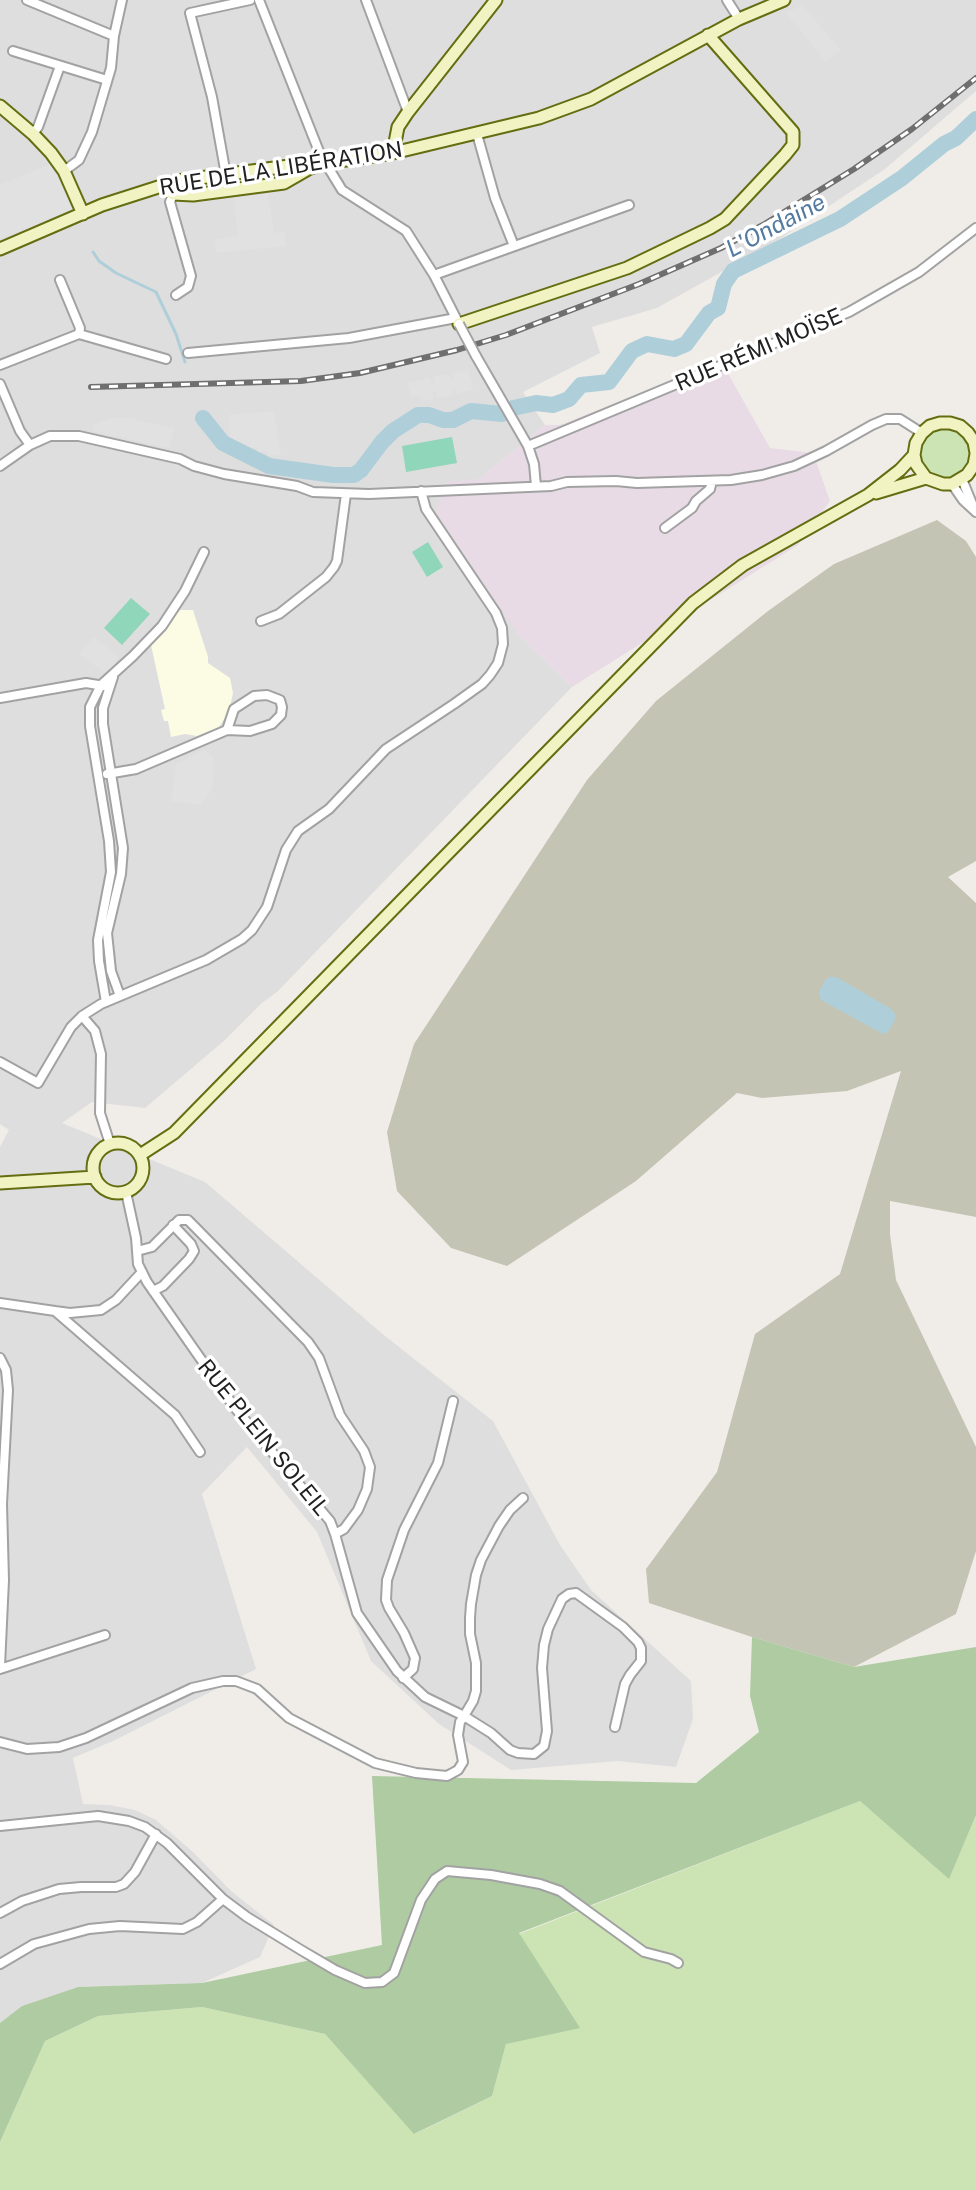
<!DOCTYPE html>
<meta charset="utf-8">
<style>
body{margin:0}
canvas{display:block;background:#f0ede8}
</style>
<canvas width="976" height="2190"></canvas>
<script>
const ctx = document.querySelector('canvas').getContext('2d');
ctx.lineJoin = 'round';
function fillPath(path, color) { ctx.fillStyle = color; ctx.fill(path, 'evenodd'); }
const shape = rows => new Path2D(rows.map(r => 'M' + r).join(''));
function trace(path, color, width, dash) { ctx.strokeStyle = color; ctx.lineWidth = width; ctx.lineCap = dash ? 'butt' : 'round'; ctx.setLineDash(dash || []); ctx.stroke(path); }
function write(font, color, halo, rows, align = 'center') {
  ctx.font = font + ' "Public Sans",sans-serif'; ctx.lineWidth = 7; ctx.setLineDash([]); ctx.textBaseline = 'middle'; ctx.strokeStyle = halo; ctx.fillStyle = color; for (const [text, x, y, turn = 0] of rows) {
    ctx.save(); ctx.translate(x, y); ctx.rotate((+turn || 0) * Math.PI / 180); ctx.textAlign = isNaN(turn) ? turn : align; if (halo) ctx.strokeText(text, 0, 0); ctx.fillText(text, 0, 0); ctx.restore();
  }
}
fillPath(shape([
 [0,0,976,0,976,91,885,169,775,242,657,308,592,327,600,353,523,392,545,425,479,479,518,634,572,687,277,992,262,1003,225,1040,145,1108,92,1102,62,1123,205,1182,385,1336,493,1421,560,1545,591,1590,691,1681,693,1719,676,1767,618,1761,511,1770,439,1724,371,1661,317,1532,247,1447,202,1494,256,1669,113,1741,73,1758,83,1804,110,1805,135,1810,156,1820,193,1852,231,1891,274,1925,260,1957,202,1983,78,1987,22,2006,0,2023,0,1147,9,1130,0,1124]
]), '#dfdede');
fillPath(shape([
 [721,361,770,448,813,453,830,501,798,545,572,687,518,634,436,513,446,482,479,479,545,425,560,425]
]), '#e8dbe6');
fillPath(shape([
 [180,610,193,610,208,657,208,663,230,678,233,693,229,711,219,727,197,736,185,734,171,737,168,721,164,721,161,710,165,709,151,645]
]), '#fcfce5');
fillPath(shape([
 [937,520,966,541,976,557,976,861,948,877,976,903,976,1217,890,1201,890,1234,896,1280,976,1447,976,1551,956,1614,854,1667,752,1637,649,1603,646,1569,717,1472,755,1334,840,1274,901,1071,847,1091,762,1098,737,1093,636,1181,507,1266,451,1248,397,1191,387,1132,414,1044,587,780,656,701,768,611,834,564]
]), '#c4c4b4');
fillPath(shape([
 '919 454a26 26 0 1 1 52 0a26 26 0 1 1-52 0Z',
 [860,1801,949,1878,976,1815,976,2190,0,2190,0,2142,45,2041,98,2016,202,2007,325,2034,415,2134,492,2096,506,2044,519,1934]
]), '#cce4b4');
fillPath(shape([
 [752,1637,854,1667,976,1647,976,1815,949,1879,860,1801,519,1933,580,2028,506,2044,492,2096,414,2134,325,2034,202,2007,98,2016,45,2041,0,2142,0,2023,22,2006,78,1987,202,1983,382,1945,372,1776,696,1783,759,1732,750,1696]
]), '#aecba2');
fillPath(shape([
 [452,437,457,463,406,472,402,446],
 [428,542,443,567,427,577,412,552],
 [131,598,150,614,122,645,104,628]
]), '#8fd6bb');
fillPath(shape([
 [802,5,841,50,826,62,786,13],
 [54,162,74,209,0,239,0,185],
 [268,193,274,233,284,232,286,246,216,253,215,239,238,236,233,198],
 [468,370,473,390,456,394,455,388,453,388,453,395,437,398,436,392,433,392,434,399,421,401,420,396,411,397,407,383,430,378,432,385,434,383,433,377,449,374,451,380,453,380,452,373],
 [274,411,281,454,267,456,267,451,258,452,257,448,239,445,230,438,229,415],
 [113,418,127,418,174,428,169,448,92,431,95,424],
 [94,637,119,657,107,674,80,655,82,649],
 [205,749,214,759,212,789,200,805,171,801,176,764]
]), '#e1e1e1');
fillPath(shape([
 [830,977,836,977,888,1007,894,1012,896,1018,888,1032,883,1034,821,1000,819,992,826,979]
]), '#aecfd9');
trace(shape([
 [93,252,99,261,116,273,156,292,176,334,185,362]
]), '#aecfd9', 3);
trace(shape([
 [513,408,536,403,553,405,569,399,581,385,609,382,632,351,647,344,674,349,686,344,709,313,718,308,724,284,733,271,840,219,902,178,944,144,956,138,976,119],
 [203,418,223,443,269,466,333,475,354,475,361,470,382,442,393,431,418,415,429,415,443,420,453,420,471,411,502,414]
]), '#aecfd9', 16);
const street = shape([
 [27,0,114,36],
 [259,0,320,154,342,190,406,231,434,275,459,324],
 [366,0,408,112],
 [727,0,739,19],
 [13,51,107,80],
 [33,134,38,127,60,66],
 [477,134,495,198,514,246],
 [64,171,79,160,92,132,111,68,114,36,122,0],
 [226,175,212,97,190,13,250,0],
 [173,194,170,202,191,276,188,287,176,295],
 [434,275,629,205],
 [60,280,80,328,79,334],
 [188,353,349,338,456,318],
 [476,356,528,446,534,464,536,486],
 [0,365,79,334,166,359],
 [0,384,20,431,30,445],
 [528,446,849,312,919,272,976,228],
 [0,466,30,445,50,436,79,436,180,459,194,466,224,474,297,486,313,492,369,494,551,486,567,482,616,481,637,483,731,480,762,475,794,466,826,451,872,425,886,419,900,419,922,433],
 [962,479,975,511],
 [952,484,963,500,976,512],
 [665,528,692,508,696,501,710,489,712,481],
 [261,621,279,614,326,577,334,567,337,561,346,494],
 [113,677,103,708,103,724,123,848,121,874,107,933,111,971,120,996],
 [0,698,86,683,104,686],
 [107,774,136,769,227,730,250,731,272,724,281,715,282,707,280,700,267,695,254,696,234,709,227,730],
 [106,1002,99,961,98,940,111,872,109,841,90,726,90,707,101,685,133,656,162,626,185,591,204,552],
 [82,1016,95,1031,101,1054,100,1113,110,1144],
 [0,1062,38,1083,71,1027,82,1016,101,1004,206,960,242,939,252,930,267,907,286,850,298,831,329,809,386,749,454,704,482,684,490,675,498,663,503,644,502,628,496,613,426,509,421,491],
 [137,1251,152,1247,179,1220,188,1220,308,1342,319,1358,340,1415,364,1451,370,1467,367,1489,358,1510,344,1529,335,1534],
 [153,1291,163,1286,189,1259,194,1251,191,1244,173,1225],
 [0,1303,55,1311,175,1415,200,1452],
 [55,1311,70,1313,101,1310,116,1300,142,1272],
 [0,1358,6,1370,8,1390,2,1504,4,1580,0,1666],
 [523,1498,510,1510,499,1526,481,1560,476,1575,471,1604,470,1618,470,1634,476,1663,476,1691,473,1701,464,1716,491,1733,510,1750,518,1753,534,1754,544,1746,547,1731,542,1668,544,1645,548,1629,562,1599,569,1594,576,1593,623,1627,638,1642,641,1648,641,1661,630,1675,625,1684,615,1727],
 [0,1669,105,1635],
 [403,1678,413,1669,415,1658,404,1633,389,1608,386,1600,387,1580,404,1530,438,1463,453,1401],
 [0,1742,27,1749,59,1747,86,1738,192,1688,223,1681,236,1681,257,1689,289,1718,375,1763,416,1773,447,1776,458,1770,463,1762,458,1735,460,1722,464,1716,425,1697,397,1671,357,1613,335,1534,330,1521,235,1408,147,1282,138,1264,136,1238,126,1192],
 [0,1826,98,1816,129,1821,145,1827,167,1843,223,1899,197,1922,183,1929,120,1926,89,1929,34,1944,0,1964],
 [223,1899,247,1917,301,1950,335,1970,365,1983,382,1982,394,1973,421,1900,435,1879,447,1871,491,1875,540,1884,560,1891,644,1952,671,1959,678,1963],
 [0,1913,22,1901,59,1889,81,1887,116,1887,124,1884,135,1872,156,1834]
]);
const secondary = shape([
 [0,106,33,134,51,153,64,171,83,214],
 [393,153,398,127,408,112,496,0],
 [164,186,173,194,193,195,284,183,310,168],
 [0,249,102,205,177,181,289,166,311,168,326,163,393,153,539,118,591,99,739,19,784,0],
 [459,324,627,268,710,228,725,219,785,155,793,145,793,132,708,35],
 [976,453,974,442,968,433,960,426,950,423,940,423,930,426,922,433,916,443,914,455,916,464,926,478,943,484,952,484,967,475,974,465,976,454],
 [876,493,926,478],
 '93 1168a25 25 0 1 1 50 0a25 25 0 1 1-50 0Z',
 [140,1155,174,1133,693,603,743,565,868,495,900,470,914,455],
 [0,1183,95,1177]
]);
trace(street, '#a2a2a2', 12);
trace(secondary, '#646e11', 15);
trace(street, '#fff', 8);
trace(secondary, '#f1f3c3', 11);
const rail = shape([
 [91,387,301,381,360,373,457,350,506,335,639,284,721,248,763,225,854,169,912,129,976,78]
]);
trace(rail, '#6f6f6f', 6);
trace(rail, '#fff', 3, [9]);
const streetBridge = shape([
 [459,324,476,356]
]);
trace(streetBridge, '#a2a2a2', 12, []);
trace(streetBridge, '#fff', 8);
write('22px', '#212121', '#fff', [
 ["RUE DE LA LIBÉRATION",281,169,-9],
 ["RUE RÉMI MOÏSE",759,350,-23],
 ["RUE PLEIN SOLEIL",263,1438,51]
]);
write('italic 24px', '#537aa0', '#fff', [
 ["L'Ondaine",776,226,-28]
]);
</script>
